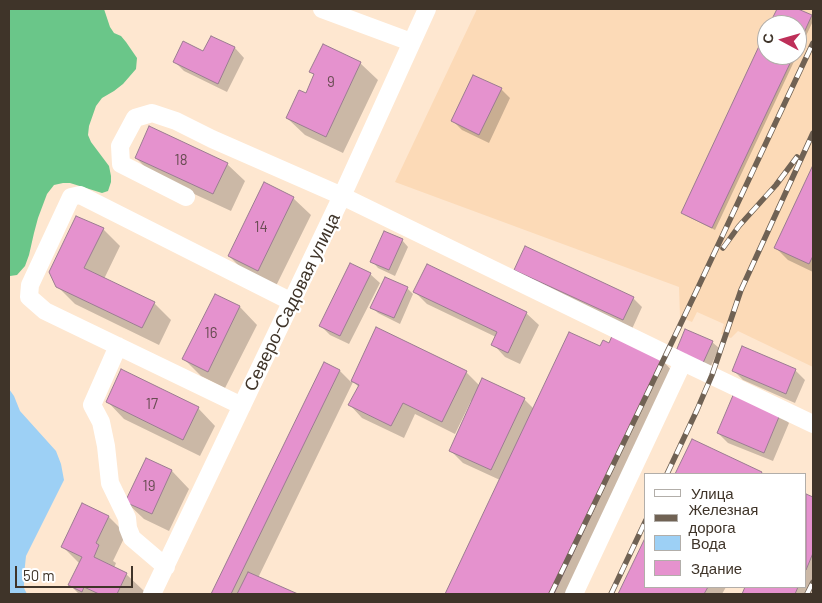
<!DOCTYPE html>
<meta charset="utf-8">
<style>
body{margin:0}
#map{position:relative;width:822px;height:603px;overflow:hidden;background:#fee7d0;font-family:Barlow,sans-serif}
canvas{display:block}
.frame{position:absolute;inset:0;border:10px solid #3f3429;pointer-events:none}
.legend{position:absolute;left:644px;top:473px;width:162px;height:115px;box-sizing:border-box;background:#fff;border:1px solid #b2aea9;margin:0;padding:6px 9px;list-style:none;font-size:15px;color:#3f3429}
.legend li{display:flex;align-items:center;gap:10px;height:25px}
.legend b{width:25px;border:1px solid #b2aea9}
.north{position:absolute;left:757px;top:15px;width:50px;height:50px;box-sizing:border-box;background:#fff;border:1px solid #b2aea9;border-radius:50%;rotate:276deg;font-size:14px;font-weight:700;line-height:20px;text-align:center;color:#3f3429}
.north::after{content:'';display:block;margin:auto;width:18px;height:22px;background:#be2f59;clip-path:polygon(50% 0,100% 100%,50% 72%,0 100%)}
.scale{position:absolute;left:15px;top:566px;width:118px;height:22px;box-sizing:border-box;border:2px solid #3f3429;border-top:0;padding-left:6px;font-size:15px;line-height:18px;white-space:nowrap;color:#3f3429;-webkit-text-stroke:4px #fff;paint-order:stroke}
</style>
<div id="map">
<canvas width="822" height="603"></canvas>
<div class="frame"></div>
<ul class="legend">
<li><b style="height:6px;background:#fff"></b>Улица</li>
<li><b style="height:6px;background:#706254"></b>Железная дорога</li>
<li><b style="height:14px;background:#9dd0f5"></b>Вода</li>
<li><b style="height:14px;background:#e592ce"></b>Здание</li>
</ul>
<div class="north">С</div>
<div class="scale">50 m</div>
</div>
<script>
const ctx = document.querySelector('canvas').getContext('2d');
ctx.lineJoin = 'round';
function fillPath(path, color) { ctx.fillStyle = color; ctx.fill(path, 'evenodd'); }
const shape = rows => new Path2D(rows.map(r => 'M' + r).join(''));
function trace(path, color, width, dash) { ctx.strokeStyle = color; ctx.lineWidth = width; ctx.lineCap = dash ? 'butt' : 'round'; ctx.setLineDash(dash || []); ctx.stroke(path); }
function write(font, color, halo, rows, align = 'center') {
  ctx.font = font + ' Barlow,sans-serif'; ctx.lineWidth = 4.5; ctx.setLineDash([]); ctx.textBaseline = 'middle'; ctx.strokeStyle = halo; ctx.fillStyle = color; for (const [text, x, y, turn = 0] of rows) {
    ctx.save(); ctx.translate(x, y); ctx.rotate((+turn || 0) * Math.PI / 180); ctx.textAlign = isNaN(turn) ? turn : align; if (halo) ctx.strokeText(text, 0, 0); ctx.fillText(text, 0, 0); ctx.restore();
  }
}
fillPath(shape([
 [477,9,813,9,813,367,738,331,731,338,721,334,724,324,697,312,692,322,680,317,679,287,395,182],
 [767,25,797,25,797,55,767,55]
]), '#fcdab7');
fillPath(shape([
 [9,9,104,9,110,27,114,33,121,36,126,42,137,58,136,69,123,84,114,91,102,98,96,106,89,126,88,135,91,142,109,166,111,176,111,182,108,191,102,193,70,183,63,183,54,185,47,194,38,218,34,233,29,255,25,266,17,275,10,276,9,275]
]), '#6ac689');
fillPath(shape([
 [9,389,14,396,20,411,56,451,61,464,64,480,26,556,24,575,24,588,27,594,9,594]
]), '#9dd0f5');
fillPath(shape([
 [778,9,795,9,811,16,813,18,813,21,715,230,685,215,682,212,767,32,767,55,797,55,797,25,770,25],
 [211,37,235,48,244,58,227,92,184,71,175,62,204,53],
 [360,63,378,80,343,153,305,135,287,118,306,95,315,76,311,72],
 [501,89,510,98,489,143,462,130,453,121],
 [136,158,227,164,245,181,231,211,153,175],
 [813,168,813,272,788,260,776,248],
 [293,198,311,215,275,288,246,273,229,256],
 [103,229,120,246,104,279,154,303,171,320,159,345,75,304,57,286],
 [402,240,408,247,395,276,378,268,372,261],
 [515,270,633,298,642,307,632,329,525,279],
 [370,274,380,283,349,344,330,335,320,325],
 [407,288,413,294,400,324,378,313,372,307],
 [415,292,526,313,539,325,520,364,505,357,493,344,496,337,427,304],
 [215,295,240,307,257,325,225,388,201,376,184,359],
 [377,329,466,372,480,386,524,399,534,409,600,348,664,362,673,372,568,594,446,594,500,480,463,463,451,451,473,402,471,401,455,434,415,414,404,438,362,418,350,405,359,387,353,382,258,578,295,594,213,594,325,363,340,371,351,382],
 [712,342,719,348,710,368,683,357],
 [733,370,795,370,805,380,795,403,743,380],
 [107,401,198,408,215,426,200,456,124,419],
 [780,413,789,423,773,461,728,443,718,433],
 [692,441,761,473,762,474,677,474],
 [146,459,172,471,189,489,169,531,144,519,126,502],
 [806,495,813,498,812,594,743,594,747,587,806,587],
 [83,505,109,517,126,534,113,561,116,563,114,568,126,574,144,591,142,594,79,594,70,585,80,564,63,547],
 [646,539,646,587,726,587,722,594,620,594]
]), '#0003');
const building = shape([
 [777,9,798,9,812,15,797,48,797,25,769,25,777,9],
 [767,29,767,55,794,55,712,228,681,213,767,29],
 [211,36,235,47,218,84,173,62,183,41,203,51,211,36],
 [323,44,361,62,326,137,286,118,299,90,306,93,314,74,309,72,323,44],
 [473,75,502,88,479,135,451,121,473,75],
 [149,126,228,163,213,194,135,158,149,126],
 [813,165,813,256,809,264,774,248,813,165],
 [264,182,294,197,258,271,228,256,264,182],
 [76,216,104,228,84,268,155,302,142,328,56,287,49,272,76,216],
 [384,231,403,239,389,270,370,262,384,231],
 [525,246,634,297,623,320,514,270,525,246],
 [350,263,371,273,340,336,319,326,350,263],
 [427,264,527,312,508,353,491,345,497,332,413,292,427,264],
 [385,277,408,287,394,318,370,308,385,277],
 [215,294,240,306,208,372,182,359,215,294],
 [376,327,467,371,442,422,403,403,391,426,348,405,359,385,351,381,376,327],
 [685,329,713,341,703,363,676,351,685,329],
 [569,332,600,346,603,340,609,343,612,336,664,361,554,594,445,594,569,332],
 [742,346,796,369,786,394,732,371,742,346],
 [324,362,340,370,231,594,211,594,324,362],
 [121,369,199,407,183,440,106,402,121,369],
 [482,378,525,398,491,470,449,451,482,378],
 [734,393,781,412,764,453,717,433,734,393],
 [692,439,762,472,761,474,675,474,692,439],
 [146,458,172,470,152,514,125,502,146,458],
 [806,494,813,497,813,553,806,570,806,494],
 [82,503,109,516,96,543,99,545,94,557,127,573,117,594,99,594,84,587,82,592,68,585,82,557,61,547,82,503],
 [646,536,646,587,708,587,704,594,618,594,646,536],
 [248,572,298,594,237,594,248,572],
 [745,587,798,587,795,594,742,594,745,587]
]);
fillPath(building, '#e592ce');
trace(building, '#9b7c91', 1);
trace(shape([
 [322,9,411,42],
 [186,197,121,164,120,146,135,118,152,113,176,121,212,139,342,196,683,362,813,424],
 [118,346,92,405,101,422,106,446,110,483,127,518,128,528,132,538,166,567],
 [242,406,45,311,29,297,30,285,71,197,80,195,292,302],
 [152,594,342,196,427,9],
 [574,594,683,362]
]), '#fff', 18);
const rail = shape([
 [723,248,739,226,776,185,797,157],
 [667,474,697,410,712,375,741,290,813,133],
 [551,594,695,294,813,43],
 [611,594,646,520],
 [807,594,813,582]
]);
trace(rail, '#706254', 5.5);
trace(rail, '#fff', 4, [11]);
write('15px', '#684c52', null, [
 ["9",331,82],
 ["18",181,160],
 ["14",261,227],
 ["16",211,333],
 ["17",152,404],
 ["19",149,486]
]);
write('18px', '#3f3429', '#fff', [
 ["Северо-Садовая улица",292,302,-64]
]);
</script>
